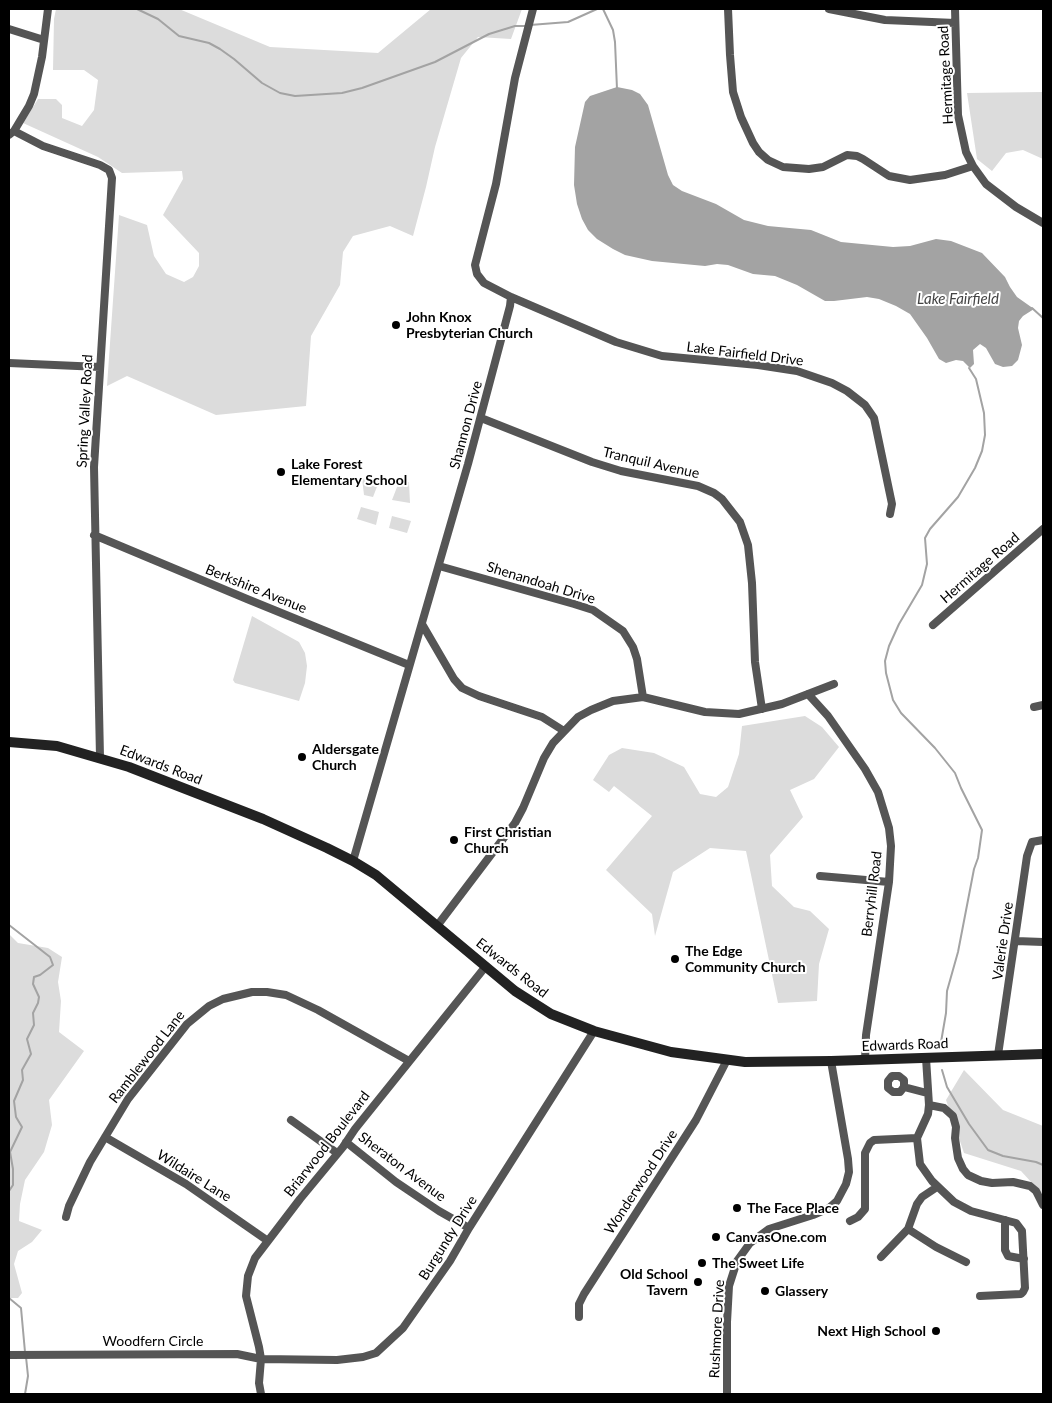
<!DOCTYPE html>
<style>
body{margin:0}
#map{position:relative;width:1052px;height:1403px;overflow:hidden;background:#fff;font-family:Lato,sans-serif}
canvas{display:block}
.frame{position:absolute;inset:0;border:10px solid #000;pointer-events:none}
</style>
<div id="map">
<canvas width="1052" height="1403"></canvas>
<div class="frame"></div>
</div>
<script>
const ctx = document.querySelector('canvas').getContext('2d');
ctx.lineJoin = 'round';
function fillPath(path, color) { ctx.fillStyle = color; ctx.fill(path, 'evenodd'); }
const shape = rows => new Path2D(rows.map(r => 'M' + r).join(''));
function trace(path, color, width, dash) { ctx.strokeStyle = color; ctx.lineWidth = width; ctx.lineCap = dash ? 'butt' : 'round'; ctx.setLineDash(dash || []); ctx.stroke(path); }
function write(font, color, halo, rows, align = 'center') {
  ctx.font = font + ' Lato,sans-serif'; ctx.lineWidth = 4; ctx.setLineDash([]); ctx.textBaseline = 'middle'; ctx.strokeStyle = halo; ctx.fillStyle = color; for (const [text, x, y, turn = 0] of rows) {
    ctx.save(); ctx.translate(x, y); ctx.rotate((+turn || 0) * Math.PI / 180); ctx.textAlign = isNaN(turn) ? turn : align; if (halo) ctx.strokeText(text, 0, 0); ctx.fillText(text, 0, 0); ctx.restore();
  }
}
fillPath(shape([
 [56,9,179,9,270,47,378,53,431,9,522,9,511,39,478,37,461,58,435,147,426,187,413,236,390,226,353,236,343,252,340,285,311,336,306,406,216,415,127,376,107,386,119,215,147,225,154,256,166,274,184,282,193,277,199,266,199,253,163,215,183,179,182,171,122,173,98,157,23,123,38,99,56,99,62,105,62,118,82,126,94,110,98,80,84,70,53,70,54,19],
 [1043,92,1043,159,1023,150,1006,153,992,171,977,159,967,93],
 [362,478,380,479,373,497,364,495],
 [399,482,409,482,410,503,392,500],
 [361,507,379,512,376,525,357,519],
 [392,516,411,521,407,533,389,528],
 [252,616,299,642,305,653,307,666,305,683,299,701,235,683,233,680],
 [805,716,822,727,839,747,814,779,790,790,803,817,770,855,772,886,794,907,810,911,829,929,819,964,817,1001,778,1003,746,851,710,848,673,872,655,936,652,914,606,870,652,816,614,786,609,792,593,780,609,755,622,748,654,753,684,767,700,794,716,797,728,787,739,754,742,726],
 [9,934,18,943,48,948,62,957,58,982,61,1001,59,1032,84,1051,49,1100,52,1125,44,1152,25,1180,20,1204,19,1221,42,1230,32,1242,18,1251,14,1264,22,1293,18,1298,9,1298],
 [964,1070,1003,1110,1043,1126,1043,1195,1021,1171,964,1153,946,1100]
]), '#dcdcdc');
fillPath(shape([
 [617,87,632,90,640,94,648,105,668,175,673,185,682,191,716,204,744,220,768,226,811,230,841,242,893,247,910,246,936,239,951,241,982,253,1005,277,1010,287,1017,297,1034,309,1023,316,1019,321,1018,328,1022,345,1018,360,1012,366,1003,367,995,364,986,348,980,344,973,350,974,364,970,368,963,361,956,360,946,363,939,359,927,338,910,314,896,306,879,299,867,297,834,301,825,301,797,285,775,276,753,274,728,265,717,264,705,266,652,261,625,255,613,249,597,239,588,230,582,219,577,204,574,185,575,147,585,102,590,96]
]), '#a3a3a3');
trace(shape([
 [137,9,158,19,179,36,209,43,220,49,234,59,262,83,280,93,295,96,342,93,362,88,435,62,489,34,515,26,525,26],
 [603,9,613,30,615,42,617,89],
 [530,25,568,22,597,9],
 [1032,308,1043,318],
 [9,925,50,957,53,965,40,975,34,977,33,984,39,997,38,1003,33,1013,34,1025,27,1039,31,1054,22,1070,23,1080,14,1101,16,1117,22,1127,10,1152,13,1169,13,1185,9,1191],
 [940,1048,946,1013,947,991,958,952,974,869,978,858,982,830,961,788,955,773,935,748,901,713,893,700,886,673,885,661,889,646,899,624,922,585,927,564,925,538,930,529,958,497,975,468,982,451,985,435,984,413,976,379,969,368],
 [942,1070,947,1087,969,1124,988,1150,1003,1156,1036,1162,1043,1165],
 [9,1199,9,1205],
 [9,1298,21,1308,25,1352],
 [25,1394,28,1376,26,1357]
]), '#a3a3a3', 2);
trace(shape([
 [728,9,730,55,733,92,741,117,753,143,759,152,768,160,783,167,809,169,823,167,847,155,857,156,863,159,889,176,910,180,945,175,973,166],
 [829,9,885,20,955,23],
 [955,9,958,115,966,152,973,166,986,184,1016,207,1043,223],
 [9,29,44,40],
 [14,131,43,146,100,165,109,170,112,178,94,467,100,757],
 [9,135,14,131,29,106,34,94,42,57,48,9],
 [511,297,616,342,662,356,758,365,797,371,832,383,847,391,865,405,874,418,892,504,890,514],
 [9,363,100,367],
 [481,418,592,462,621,471,698,486,714,493,722,499,740,522,748,545,752,583,755,662,762,709],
 [94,535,247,599,409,665],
 [439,566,574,604,593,610,623,631,633,647,637,659,643,697],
 [422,624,454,679,462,688,479,696,542,717,564,731],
 [933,625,1043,529],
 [808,694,828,716,865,769,878,792,889,828,891,846,889,882,866,1035,865,1060],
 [1034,707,1043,705],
 [353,861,468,464,510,306,511,297,484,283,477,274,475,265,496,184,515,78,533,9],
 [820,876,889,882],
 [437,926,515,823,523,808,544,758,553,743,578,717,591,710,613,701,643,697,705,712,739,714,782,704,834,684],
 [1016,941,1043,942],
 [998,1055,1027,856,1032,842,1043,840],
 [926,1058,929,1105,928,1114,917,1138,920,1164,932,1181,954,1202,971,1211,1016,1223,1022,1231,1025,1288,1023,1292,1021,1294,980,1296],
 [904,1087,904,1080,899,1076,892,1076,888,1081,888,1088,893,1092,900,1092,904,1087,927,1093],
 [929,1105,944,1108,953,1116,956,1127,955,1138,958,1158,963,1169,968,1175,981,1181,992,1183,1013,1182,1030,1186,1036,1191,1043,1205],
 [291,1120,337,1153],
 [105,1137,186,1184,268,1241],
 [346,1142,396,1182,439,1211,469,1228],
 [66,1217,69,1206,90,1162,128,1099,187,1024,209,1006,223,999,252,992,267,992,286,995,318,1010,409,1061],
 [1005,1220,1005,1250,1008,1256,1024,1259],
 [850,1221,858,1217,865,1209,865,1153,870,1143,874,1140,917,1138],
 [908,1229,936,1247,966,1262],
 [881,1257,908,1229,917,1204,922,1197,937,1187],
 [579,1317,579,1304,584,1294,696,1120,727,1060],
 [9,1355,237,1354,261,1359,337,1360,363,1357,376,1353,403,1328,450,1261,469,1228,594,1031],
 [261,1394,259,1383,261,1359,259,1347,246,1296,248,1276,255,1258,300,1199,343,1147,355,1129,486,966],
 [727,1394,727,1322,729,1286,737,1261,750,1243,769,1229,813,1215,829,1208,837,1201,846,1184,849,1172,848,1159,831,1061]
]), '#555', 8);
trace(shape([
 [9,742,57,746,129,767,263,819,327,848,353,861,376,875,515,991,551,1014,594,1031,671,1052,745,1062,831,1061,1043,1054]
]), '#222', 10);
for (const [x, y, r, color] of [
 [396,325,5,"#000"],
 [281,472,5,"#000"],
 [302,757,5,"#000"],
 [454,840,5,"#000"],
 [675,959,5,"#000"],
 [737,1208,5,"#000"],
 [716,1237,5,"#000"],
 [702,1263,5,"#000"],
 [698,1282,5,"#000"],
 [765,1291,5,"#000"],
 [936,1331,5,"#000"]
]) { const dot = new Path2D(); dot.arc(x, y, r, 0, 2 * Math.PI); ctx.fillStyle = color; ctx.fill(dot); trace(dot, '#fff', 2); }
write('14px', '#000', '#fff', [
 ["Hermitage Road",946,75,-93],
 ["Lake Fairfield Drive",745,354,7],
 ["Spring Valley Road",85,411,-87],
 ["Shannon Drive",466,425,-75],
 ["Tranquil Avenue",651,463,13],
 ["Hermitage Road",980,568,-41],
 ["Shenandoah Drive",541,583,17],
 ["Berkshire Avenue",256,589,22],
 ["Edwards Road",161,765,21],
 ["Berryhill Road",872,894,-83],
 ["Valerie Drive",1003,941,-82],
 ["Edwards Road",512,968,38],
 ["Edwards Road",905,1045,-2],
 ["Ramblewood Lane",147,1057,-52],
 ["Briarwood Boulevard",327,1144,-52],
 ["Sheraton Avenue",402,1167,37],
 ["Wildaire Lane",194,1176,32],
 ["Wonderwood Drive",641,1182,-57],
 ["Burgundy Drive",448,1238,-58],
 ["Rushmore Drive",717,1329,-87],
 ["Woodfern Circle",153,1341]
]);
write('bold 14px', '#000', '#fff', [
 ["John Knox",406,317],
 ["Presbyterian Church",406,333],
 ["Lake Forest",291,464],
 ["Elementary School",291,480],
 ["Aldersgate",312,749],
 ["Church",312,765],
 ["First Christian",464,832],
 ["Church",464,848],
 ["The Edge",685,951],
 ["Community Church",685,967],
 ["The Face Place",747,1208],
 ["CanvasOne.com",726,1237],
 ["The Sweet Life",712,1263],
 ["Old School",688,1274,"right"],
 ["Tavern",688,1290,"right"],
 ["Glassery",775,1291],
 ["Next High School",926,1331,"right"]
], 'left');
write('italic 15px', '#444', '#fff', [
 ["Lake Fairfield",958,299]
]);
</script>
